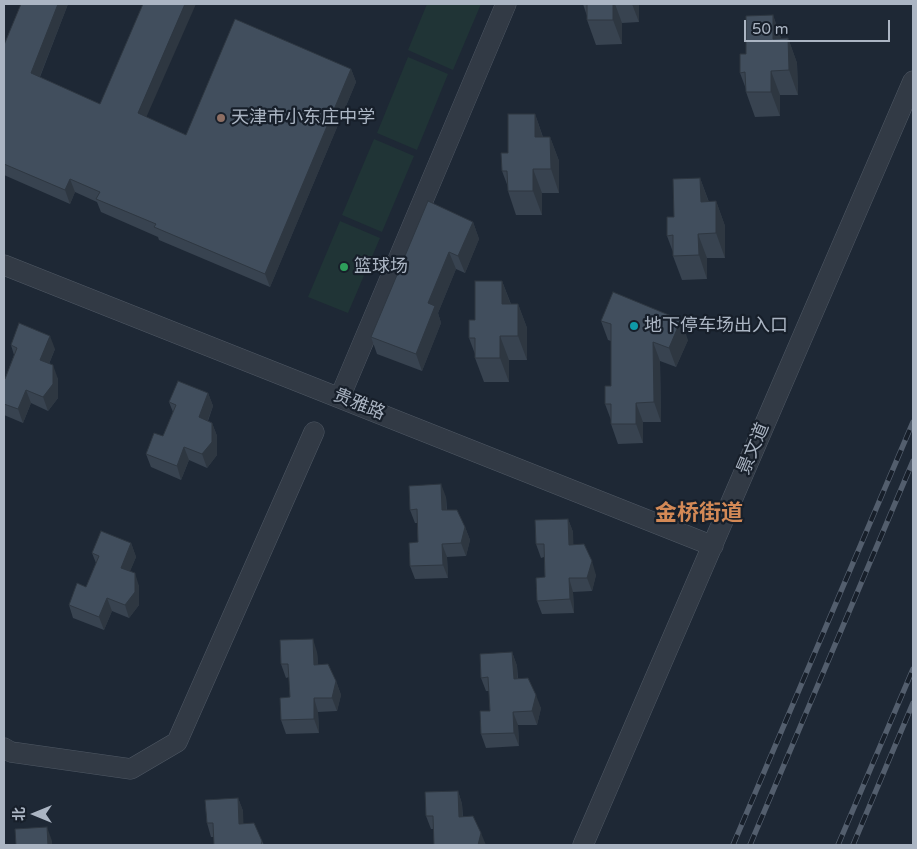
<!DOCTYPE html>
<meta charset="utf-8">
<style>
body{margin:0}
#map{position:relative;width:917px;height:849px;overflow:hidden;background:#1e2835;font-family:"Varela Round","Noto Sans SC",sans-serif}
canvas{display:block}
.frame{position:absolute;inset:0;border:5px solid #abb5c3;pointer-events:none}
.north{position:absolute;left:10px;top:789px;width:50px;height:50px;-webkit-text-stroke:4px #171f2a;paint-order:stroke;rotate:270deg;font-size:14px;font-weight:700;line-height:20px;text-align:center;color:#abb5c3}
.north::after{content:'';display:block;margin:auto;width:18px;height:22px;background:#abb5c3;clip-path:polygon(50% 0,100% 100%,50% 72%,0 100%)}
.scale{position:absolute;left:744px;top:20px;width:146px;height:22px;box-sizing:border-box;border:2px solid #abb5c3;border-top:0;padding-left:6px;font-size:15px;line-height:18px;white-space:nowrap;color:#abb5c3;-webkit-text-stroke:4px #171f2a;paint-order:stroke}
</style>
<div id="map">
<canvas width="917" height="849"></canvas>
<div class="frame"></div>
<div class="north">北</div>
<div class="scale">50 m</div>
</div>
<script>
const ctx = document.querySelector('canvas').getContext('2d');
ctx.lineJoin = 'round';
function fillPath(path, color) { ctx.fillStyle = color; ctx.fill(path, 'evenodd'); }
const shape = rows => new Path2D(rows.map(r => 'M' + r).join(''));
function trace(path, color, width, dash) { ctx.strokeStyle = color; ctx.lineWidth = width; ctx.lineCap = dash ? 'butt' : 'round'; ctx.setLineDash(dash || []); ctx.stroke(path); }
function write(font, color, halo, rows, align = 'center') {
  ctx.font = font + ' "Varela Round","Noto Sans SC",sans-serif'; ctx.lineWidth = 4.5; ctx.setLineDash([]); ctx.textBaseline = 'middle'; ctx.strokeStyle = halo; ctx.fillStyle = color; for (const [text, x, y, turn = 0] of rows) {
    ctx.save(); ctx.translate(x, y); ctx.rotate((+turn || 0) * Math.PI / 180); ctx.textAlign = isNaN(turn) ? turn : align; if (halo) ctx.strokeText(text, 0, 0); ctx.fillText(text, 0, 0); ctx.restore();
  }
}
fillPath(shape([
 [427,4,481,4,453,70,408,50],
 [408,57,448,74,417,150,377,133],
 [374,139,414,156,382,232,342,215],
 [340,221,380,238,348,313,308,297]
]), '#203436');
const minor = shape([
 [4,265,713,546],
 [340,397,506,4],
 [4,748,11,752,131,769,177,742,314,432],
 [583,845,913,81]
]);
trace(minor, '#4f5864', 21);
trace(minor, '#323a45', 20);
const rail = shape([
 [733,845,913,422],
 [750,845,913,461],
 [838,845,913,669],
 [853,845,913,703]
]);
trace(rail, '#535e6d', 5.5);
trace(rail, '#171f2a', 4, [11]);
fillPath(shape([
 [21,4,68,4,40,77,100,104,146,117,186,135,351,69,356,82,270,287,159,240,158,237,101,212,97,202,75,192,70,204,4,175,4,45],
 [583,4,639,4,639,22,622,23,622,44,596,45,587,20,587,16],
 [773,15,781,39,788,38,797,63,798,95,780,95,780,116,755,117,746,92,746,89,740,73,746,54],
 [535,114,543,137,550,137,559,161,559,193,542,193,542,215,516,215,508,191,508,187,502,171,508,153],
 [700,178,709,202,716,201,725,226,725,258,707,258,707,279,682,280,673,256,673,252,667,236,674,217],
 [473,222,479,239,465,273,456,269,438,313,441,323,422,371,377,354,371,337],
 [502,281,511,304,518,304,527,328,527,360,509,360,509,382,484,382,475,358,475,354,469,338,475,320],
 [601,321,688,340,676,367,660,361,661,422,643,422,643,443,618,444,611,424,611,420,605,404,611,386,611,341,608,340],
 [11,345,55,349,49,364,58,379,58,398,48,411,31,403,23,423,4,415,4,379,5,379,14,355],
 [208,393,213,406,208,421,212,423,217,436,217,455,207,468,189,460,181,480,151,467,146,454,163,436,173,412,169,402],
 [446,497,447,510,465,527,470,540,466,556,447,557,448,578,415,579,410,566,418,542,417,523,415,523,410,510],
 [568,519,573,532,573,545,596,575,592,591,573,592,574,613,542,614,537,601,545,577,544,557,541,558,536,544],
 [131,543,136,557,130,571,139,586,139,605,129,618,112,611,104,630,73,618,69,605,86,587,96,563,92,553],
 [317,652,318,665,336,681,341,695,337,711,318,712,319,733,286,734,281,720,290,697,289,677,286,678,281,664],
 [512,652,517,666,518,678,541,708,537,725,518,725,519,746,486,748,481,734,490,711,489,691,486,691,481,678],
 [458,791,462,804,463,817,434,829,431,829,426,816],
 [238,798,243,811,243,824,262,841,264,845,214,845,214,837,211,837,207,823]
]), '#384350');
fillPath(shape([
 [58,4,68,4,36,86,31,73],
 [185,4,196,4,142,127,138,113],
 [613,4,615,4,622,23,622,44,613,20],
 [632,4,639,4,639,22],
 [773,15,782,40,773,39],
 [788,38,797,63,798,95,789,70],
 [351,69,356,82,270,287,265,274],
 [771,71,780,95,780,116,771,92],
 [535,114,543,138,535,137],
 [550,137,559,161,559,193,551,169],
 [533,169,542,193,542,215,533,191],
 [700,178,709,203,701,202],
 [70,179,75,192,70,204,65,190],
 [716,201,725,226,725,258,716,233],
 [473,222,479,239,465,273,458,256],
 [698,234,707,258,707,279,699,255],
 [449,252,456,269,438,313,441,323,422,371,416,354,428,303],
 [502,281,511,305,502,304],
 [518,304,527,328,527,360,518,336],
 [681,320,688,340,676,367,669,348],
 [50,336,55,349,45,373,40,360],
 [500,336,509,360,509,382,500,358],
 [653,342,660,361,661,422,654,402],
 [53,365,58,379,58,398,48,411,43,397],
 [26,390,31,403,23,423,18,409],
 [208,393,213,406,204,430,199,417],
 [636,403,643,422,643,443,636,424],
 [212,423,217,436,217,455,207,468,202,454],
 [184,447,189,460,181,480,177,466],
 [441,484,446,497,447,524,442,510],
 [568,519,573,532,574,558,569,545],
 [465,527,470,540,466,556,461,543],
 [131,543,136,557,126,581,121,568],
 [442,544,447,557,448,578,443,565],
 [592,561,596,575,592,591,587,578],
 [135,573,139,586,139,605,129,618,125,605],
 [569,578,573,592,574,613,570,599],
 [107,598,112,611,104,630,99,617],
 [313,639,317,652,319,678,314,665],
 [512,652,517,666,518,692,514,679],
 [336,681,341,695,337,711,332,698],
 [536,695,541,708,537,725,532,711],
 [314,698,318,712,319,733,314,719],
 [513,712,518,725,519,746,514,733],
 [458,791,462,804,463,830,459,817],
 [238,798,243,811,244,837,239,824],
 [47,827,52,841,52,845,48,845],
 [481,833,486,845,478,845]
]), '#2e3741');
const building = shape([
 [21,4,58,4,31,73,100,104,143,4,185,4,138,113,186,135,235,19,351,69,265,274,154,227,156,224,96,199,100,192,70,179,65,190,4,164,4,45,21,4],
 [587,4,613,4,613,20,587,20,587,4],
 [773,15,773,39,788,38,789,70,771,71,771,92,746,92,745,72,740,73,740,54,746,54,746,16,773,15],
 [508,114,535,114,535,137,550,137,551,169,533,169,533,191,508,191,507,171,502,171,501,153,508,153,508,114],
 [700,178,701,202,716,201,716,233,698,234,699,255,673,256,673,235,667,236,667,217,674,217,673,179,700,178],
 [428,201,473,222,458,256,449,252,428,303,435,306,416,354,371,337,428,201],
 [475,281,502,281,502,304,518,304,518,336,500,336,500,358,475,358,475,338,469,338,469,320,475,320,475,281],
 [613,292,681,320,669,348,653,342,654,402,636,403,636,424,611,424,611,404,605,404,605,386,611,386,611,324,601,321,613,292],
 [19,323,50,336,40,360,53,365,53,384,43,397,26,390,18,409,4,404,4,379,5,379,17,348,11,345,19,323],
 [178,381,208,393,199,417,212,423,212,442,202,454,184,447,177,466,146,454,154,433,163,436,176,405,169,402,178,381],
 [441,484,442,510,457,510,465,527,461,543,442,544,443,565,410,566,409,543,418,542,417,509,410,510,409,486,441,484],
 [568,519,569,545,584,544,592,561,587,578,569,578,570,599,537,601,536,578,545,577,544,544,536,544,535,520,568,519],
 [101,531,131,543,121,568,135,573,135,592,125,605,107,598,99,617,69,605,77,583,86,587,99,556,92,553,101,531],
 [313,639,314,665,328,664,336,681,332,698,314,698,314,719,281,720,280,698,290,697,288,664,281,664,280,640,313,639],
 [512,652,514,679,528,678,536,695,532,711,513,712,514,733,481,734,480,711,490,711,488,677,481,678,480,654,512,652],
 [458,791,459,817,473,816,481,833,478,845,434,845,433,816,426,816,425,792,458,791],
 [238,798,239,824,254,823,262,841,261,845,214,845,213,823,207,823,205,800,238,798],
 [47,827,48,845,16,845,15,829,47,827]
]);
fillPath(building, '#414e5d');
trace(building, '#2e3741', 1);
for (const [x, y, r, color] of [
 [221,118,5,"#8d6e63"],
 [344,267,5,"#2e9e5b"],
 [634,326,5,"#0f9aa8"]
]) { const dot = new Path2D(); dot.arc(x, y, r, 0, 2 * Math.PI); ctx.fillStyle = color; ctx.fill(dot); trace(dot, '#171f2a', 2); }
write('18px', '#abb5c3', '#171f2a', [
 ["天津市小东庄中学",231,118],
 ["篮球场",354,267],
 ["地下停车场出入口",644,326]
], 'left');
write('18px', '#abb5c3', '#171f2a', [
 ["贵雅路",359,405,22],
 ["景文道",754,449,-67]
]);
write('bold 22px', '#d38956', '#171f2a', [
 ["金桥街道",699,514]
]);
</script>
